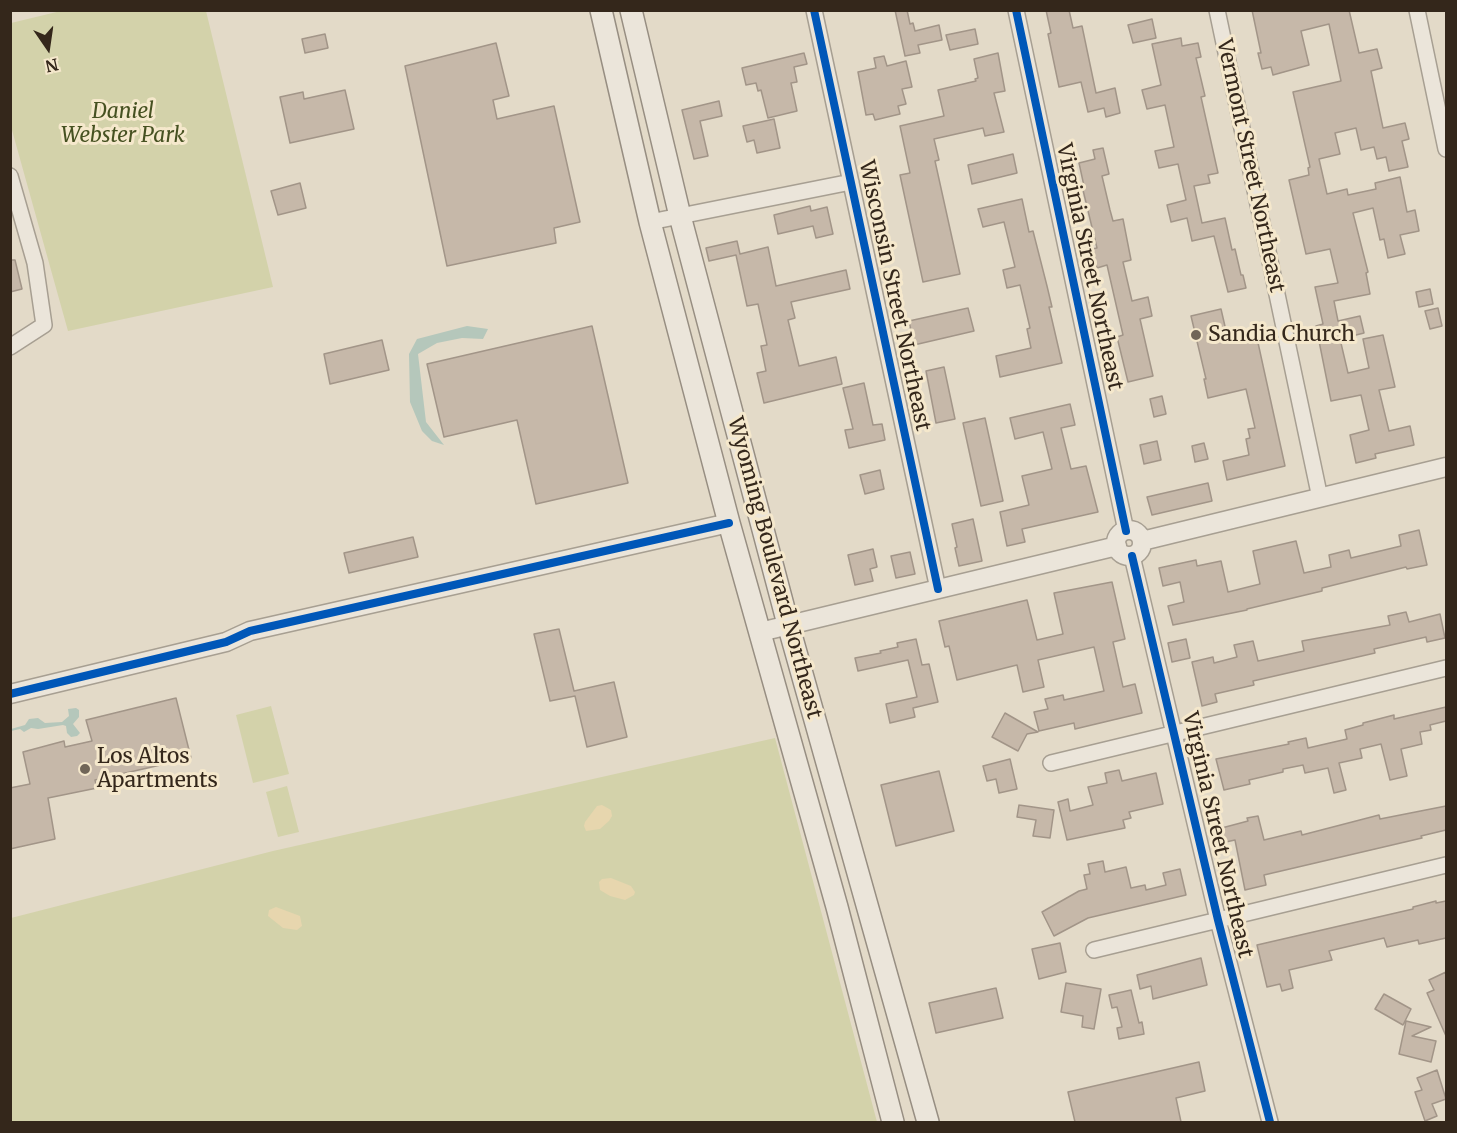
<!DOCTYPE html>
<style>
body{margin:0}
#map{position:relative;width:1457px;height:1133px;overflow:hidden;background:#e3dac8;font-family:Merriweather,serif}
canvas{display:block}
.frame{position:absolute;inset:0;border:12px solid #34271b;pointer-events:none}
.north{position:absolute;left:18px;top:18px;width:60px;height:60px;-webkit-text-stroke:4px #f5e8cc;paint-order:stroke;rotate:167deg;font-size:16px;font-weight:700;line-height:24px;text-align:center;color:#34271b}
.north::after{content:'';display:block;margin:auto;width:21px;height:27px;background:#34271b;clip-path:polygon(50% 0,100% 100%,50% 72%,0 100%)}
</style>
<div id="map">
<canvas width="1457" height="1133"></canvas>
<div class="frame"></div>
<div class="north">N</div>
</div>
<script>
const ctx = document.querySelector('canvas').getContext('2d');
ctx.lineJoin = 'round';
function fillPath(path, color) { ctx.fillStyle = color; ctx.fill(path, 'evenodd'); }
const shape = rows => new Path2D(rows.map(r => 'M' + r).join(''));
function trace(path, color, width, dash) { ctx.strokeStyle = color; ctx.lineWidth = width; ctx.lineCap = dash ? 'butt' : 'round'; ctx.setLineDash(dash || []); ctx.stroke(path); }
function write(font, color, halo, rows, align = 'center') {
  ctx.font = font + ' Merriweather,serif'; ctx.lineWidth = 6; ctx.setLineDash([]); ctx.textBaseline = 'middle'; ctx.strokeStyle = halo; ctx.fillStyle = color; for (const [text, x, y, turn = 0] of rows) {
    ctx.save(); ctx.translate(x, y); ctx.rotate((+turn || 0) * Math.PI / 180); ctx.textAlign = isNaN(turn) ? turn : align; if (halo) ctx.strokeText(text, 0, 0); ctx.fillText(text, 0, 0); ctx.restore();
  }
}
fillPath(shape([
 [65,10,206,11,273,287,68,331,10,123,11,23],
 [271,706,289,774,253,783,236,715],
 [775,738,877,1122,11,1122,11,918,273,851],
 [287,786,299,832,278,837,266,792]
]), '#d3d2aa');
fillPath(shape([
 [602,805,611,810,612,816,609,821,600,829,586,831,584,826,585,822,597,806],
 [611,878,631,886,635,892,634,895,625,900,610,896,600,890,599,882,602,879],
 [276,907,300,916,302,926,297,930,283,928,268,916,269,910]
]), '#e7d6ae');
fillPath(shape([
 [467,326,488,329,483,339,462,338,437,343,418,354,426,422,444,445,432,441,422,431,410,402,409,354,417,339],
 [76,708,79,710,79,717,73,724,80,733,77,736,71,737,67,733,66,726,63,725,38,729,31,728,24,732,20,729,11,731,11,729,25,725,29,719,38,718,45,723,62,722,69,716,68,709]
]), '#b5c7bb');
const building = shape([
 [895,10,907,10,910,24,913,23,915,31,939,25,942,40,918,45,920,53,905,56,895,10],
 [1046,10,1069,10,1073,28,1082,26,1096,93,1115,88,1120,113,1106,117,1104,108,1088,112,1081,82,1059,87,1048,34,1051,33,1046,10],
 [1252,10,1349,10,1359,53,1377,49,1382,68,1371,71,1383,128,1405,123,1409,139,1402,141,1408,167,1389,171,1386,157,1377,159,1374,147,1361,150,1356,128,1335,133,1340,154,1319,159,1327,194,1347,189,1348,195,1376,189,1375,183,1400,177,1407,212,1415,210,1419,231,1400,235,1405,254,1388,258,1384,239,1380,240,1373,208,1353,213,1368,272,1366,273,1370,294,1334,301,1338,321,1360,316,1364,333,1340,339,1348,373,1369,368,1363,339,1383,335,1395,387,1379,390,1389,431,1410,426,1414,445,1375,454,1376,458,1356,463,1350,435,1369,430,1361,395,1331,401,1316,326,1323,324,1315,287,1338,283,1330,249,1306,254,1289,180,1309,175,1308,168,1310,167,1293,92,1341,81,1329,24,1301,31,1309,65,1273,75,1271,67,1262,69,1258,53,1261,53,1252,10],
 [1152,19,1156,38,1133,43,1128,25,1152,19],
 [975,29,978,44,950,50,946,35,975,29],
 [325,34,328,48,305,53,302,39,325,34],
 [1181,38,1182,46,1198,43,1201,57,1196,58,1205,96,1201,97,1218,173,1208,175,1210,183,1194,186,1202,223,1225,218,1232,250,1235,249,1241,275,1243,275,1246,288,1228,292,1214,236,1192,241,1187,218,1171,222,1167,205,1186,200,1178,164,1159,168,1155,151,1174,147,1165,105,1147,109,1142,90,1161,85,1152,44,1181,38],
 [496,43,509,96,493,100,497,119,554,106,580,222,554,228,556,243,447,266,405,66,496,43],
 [804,53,807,64,794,67,797,82,791,83,797,111,768,118,761,90,758,91,756,83,746,85,742,68,804,53],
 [998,53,1005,91,994,93,1004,132,985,136,983,128,934,139,939,160,935,161,960,274,923,282,900,175,910,173,900,126,944,116,938,90,976,81,975,79,978,78,974,59,998,53],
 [884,56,887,66,906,61,912,87,902,89,906,104,898,106,900,114,875,120,873,114,866,115,858,72,876,68,874,58,884,56],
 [345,90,354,129,290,143,280,97,303,92,304,99,345,90],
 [719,101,722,116,700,121,708,156,694,159,682,110,719,101],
 [774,119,780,148,757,153,754,140,747,142,743,126,774,119],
 [1103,148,1109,174,1102,176,1110,210,1113,221,1123,219,1131,260,1123,262,1132,301,1148,297,1152,316,1140,319,1153,376,1128,382,1117,337,1123,335,1107,265,1097,268,1092,249,1097,248,1082,186,1084,186,1079,163,1095,159,1093,150,1103,148],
 [1013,154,1017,173,972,184,968,165,1013,154],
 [300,183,306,208,278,215,271,191,300,183],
 [1022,199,1029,232,1033,231,1047,286,1052,307,1049,307,1062,363,1000,377,996,356,1031,348,1027,329,1030,328,1020,285,1007,288,1003,270,1015,267,1004,222,983,227,978,209,1022,199],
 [810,206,811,211,827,207,833,234,816,238,813,226,778,234,774,215,810,206],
 [737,241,740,254,768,247,776,286,846,270,850,289,791,302,795,318,788,320,799,366,836,357,842,384,764,403,757,373,766,371,761,346,767,345,758,304,747,306,736,255,709,261,706,248,737,241],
 [10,260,15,260,22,289,10,292,10,260],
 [1430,289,1433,304,1419,307,1416,292,1430,289],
 [968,308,974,331,914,345,909,321,968,308],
 [1438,308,1442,326,1430,329,1425,311,1438,308],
 [1221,309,1227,335,1255,329,1285,466,1227,480,1223,461,1249,455,1246,439,1250,438,1248,429,1255,428,1246,389,1208,398,1204,379,1206,379,1191,316,1221,309],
 [592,326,628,483,536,504,517,420,444,437,427,364,592,326],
 [382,340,389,370,330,384,324,354,382,340],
 [944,367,955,419,936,423,926,371,944,367],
 [864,383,873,425,882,424,885,440,849,448,845,430,853,429,843,388,864,383],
 [1162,396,1166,414,1154,417,1150,399,1162,396],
 [1070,404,1075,425,1061,428,1071,469,1086,466,1098,512,1022,529,1025,542,1007,546,1000,512,1029,505,1022,476,1052,469,1043,432,1015,439,1010,418,1070,404],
 [985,418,1003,501,981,506,963,423,985,418],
 [1157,441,1161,460,1144,464,1140,445,1157,441],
 [1204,443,1208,459,1195,462,1192,446,1204,443],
 [880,470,884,489,865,494,860,475,880,470],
 [1208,483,1212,501,1152,515,1147,497,1208,483],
 [973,519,982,561,959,566,955,548,957,547,952,524,973,519],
 [1419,530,1427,565,1407,569,1406,567,1322,588,1322,591,1247,609,1247,610,1173,625,1168,606,1184,602,1180,582,1163,586,1159,568,1196,560,1197,566,1221,561,1228,592,1260,584,1253,551,1296,541,1304,573,1331,567,1329,555,1349,550,1351,558,1401,546,1399,535,1419,530],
 [413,537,418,557,349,573,344,553,413,537],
 [873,549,877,567,870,569,873,581,855,585,848,555,873,549],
 [910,552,915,574,896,578,891,556,910,552],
 [1112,582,1125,639,1113,642,1123,687,1135,684,1142,713,1075,729,1074,723,1039,731,1034,712,1048,709,1045,699,1063,695,1064,700,1104,691,1094,647,1038,660,1044,687,1023,692,1017,665,957,680,949,646,945,647,939,621,1027,600,1037,640,1063,634,1054,593,1112,582],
 [1406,612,1409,622,1440,614,1445,638,1427,642,1426,637,1374,649,1375,653,1253,681,1254,685,1215,694,1217,702,1202,706,1192,662,1213,657,1214,663,1237,657,1234,645,1253,641,1258,661,1304,651,1302,641,1390,625,1388,616,1406,612],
 [559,629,574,691,614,682,627,737,587,747,575,696,550,701,534,634,559,629],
 [916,639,922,665,929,664,938,702,913,708,915,717,890,723,886,704,917,697,908,660,858,671,855,658,881,653,880,651,898,647,897,643,916,639],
 [1186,639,1190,658,1172,662,1168,643,1186,639],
 [176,698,191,758,95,780,97,788,48,798,55,839,10,849,10,788,30,784,23,752,64,741,65,747,92,741,86,720,176,698],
 [1446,707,1446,721,1430,725,1431,730,1420,732,1422,744,1401,749,1407,776,1390,780,1381,744,1360,749,1362,758,1339,763,1346,790,1334,793,1328,768,1305,773,1303,765,1283,769,1283,772,1249,780,1250,784,1224,790,1216,759,1289,744,1288,742,1306,738,1308,748,1347,739,1345,730,1363,725,1363,723,1394,715,1394,719,1446,707],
 [1005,713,1038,732,1027,734,1018,751,992,737,1005,713],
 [1010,759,1017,789,999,793,996,779,987,781,983,766,1010,759],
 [1119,770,1122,781,1156,773,1163,804,1129,812,1131,818,1123,820,1125,828,1067,840,1058,802,1068,799,1070,811,1093,805,1088,787,1107,783,1105,773,1119,770],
 [939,771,954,831,896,846,881,785,939,771],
 [1019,805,1054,810,1050,838,1033,836,1036,820,1017,817,1019,805],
 [1446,806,1446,830,1421,836,1422,838,1264,875,1266,885,1245,890,1235,840,1221,843,1218,829,1248,821,1247,818,1258,816,1264,840,1301,831,1302,835,1379,815,1380,819,1446,806],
 [1103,861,1105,872,1126,867,1131,888,1145,885,1146,890,1166,885,1163,873,1180,869,1186,895,1088,918,1054,936,1042,912,1079,891,1087,889,1084,875,1090,874,1088,864,1103,861],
 [1436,901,1436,903,1446,901,1446,938,1419,944,1418,940,1387,947,1384,938,1329,951,1332,960,1289,970,1293,988,1282,991,1280,984,1267,987,1257,945,1413,909,1413,907,1436,901],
 [1060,943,1066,972,1039,979,1032,949,1060,943],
 [1201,958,1207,985,1153,999,1151,986,1140,989,1137,975,1201,958],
 [1446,972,1446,1036,1427,993,1434,990,1429,980,1446,972],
 [1066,983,1101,989,1094,1029,1082,1027,1083,1016,1061,1012,1066,983],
 [996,988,1003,1018,936,1033,929,1003,996,988],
 [1131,990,1139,1023,1142,1022,1144,1034,1119,1039,1117,1028,1122,1027,1117,1007,1112,1008,1109,995,1131,990],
 [1384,994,1411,1009,1403,1025,1375,1009,1384,994],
 [1406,1021,1431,1027,1412,1036,1436,1041,1431,1062,1399,1054,1406,1021],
 [1199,1062,1205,1091,1176,1098,1181,1122,1075,1122,1068,1092,1199,1062],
 [1437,1070,1446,1099,1432,1104,1437,1116,1425,1121,1415,1092,1422,1090,1417,1078,1437,1070]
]);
fillPath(building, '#c6b8a9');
trace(building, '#a29588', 1.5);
const minor = shape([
 [814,10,938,589],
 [1016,10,1126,531],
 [1217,10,1320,498],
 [1417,10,1446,149],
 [10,176,35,263,44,325,10,347],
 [650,222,851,182],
 [1132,556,1218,920,1270,1122],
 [1051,763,1446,668],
 [1094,950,1446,865]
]);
const tertiary = shape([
 '1116 543a13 13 0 1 1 26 0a13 13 0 1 1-26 0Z',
 [1142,541,1446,467],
 [760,632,1117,546],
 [10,694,226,642,250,631,729,523]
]);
const secondary = shape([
 [601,10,650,222,729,523,837,907,893,1122],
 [631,10,680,216,788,624,928,1122]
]);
trace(minor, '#a79f92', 18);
trace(tertiary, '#a79f92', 21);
trace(secondary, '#978e82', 24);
trace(minor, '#ebe5da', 15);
trace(tertiary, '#ebe5da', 18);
trace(secondary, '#ebe5da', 21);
trace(shape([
 [814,10,938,589],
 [1016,10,1126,531],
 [1132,556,1218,920,1270,1122],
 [10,694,226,642,250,631,729,523]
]), '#0057b8', 8);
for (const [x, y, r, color] of [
 [1196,335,6,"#716658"],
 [85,769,6,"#716658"]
]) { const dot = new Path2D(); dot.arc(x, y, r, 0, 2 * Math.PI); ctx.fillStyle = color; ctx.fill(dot); trace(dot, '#f5e8cc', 2); }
write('italic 21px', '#465121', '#f5e8cc', [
 ["Daniel",123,112],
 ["Webster Park",123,136]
]);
write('21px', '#34271b', '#f5e8cc', [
 ["Vermont Street Northeast",1250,166,78],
 ["Virginia Street Northeast",1089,267,78],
 ["Wisconsin Street Northeast",894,296,78],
 ["Wyoming Boulevard Northeast",774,568,75],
 ["Virginia Street Northeast",1217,835,77]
]);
write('21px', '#34271b', '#f5e8cc', [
 ["Sandia Church",1208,335],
 ["Los Altos",97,757],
 ["Apartments",97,781]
], 'left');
</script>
